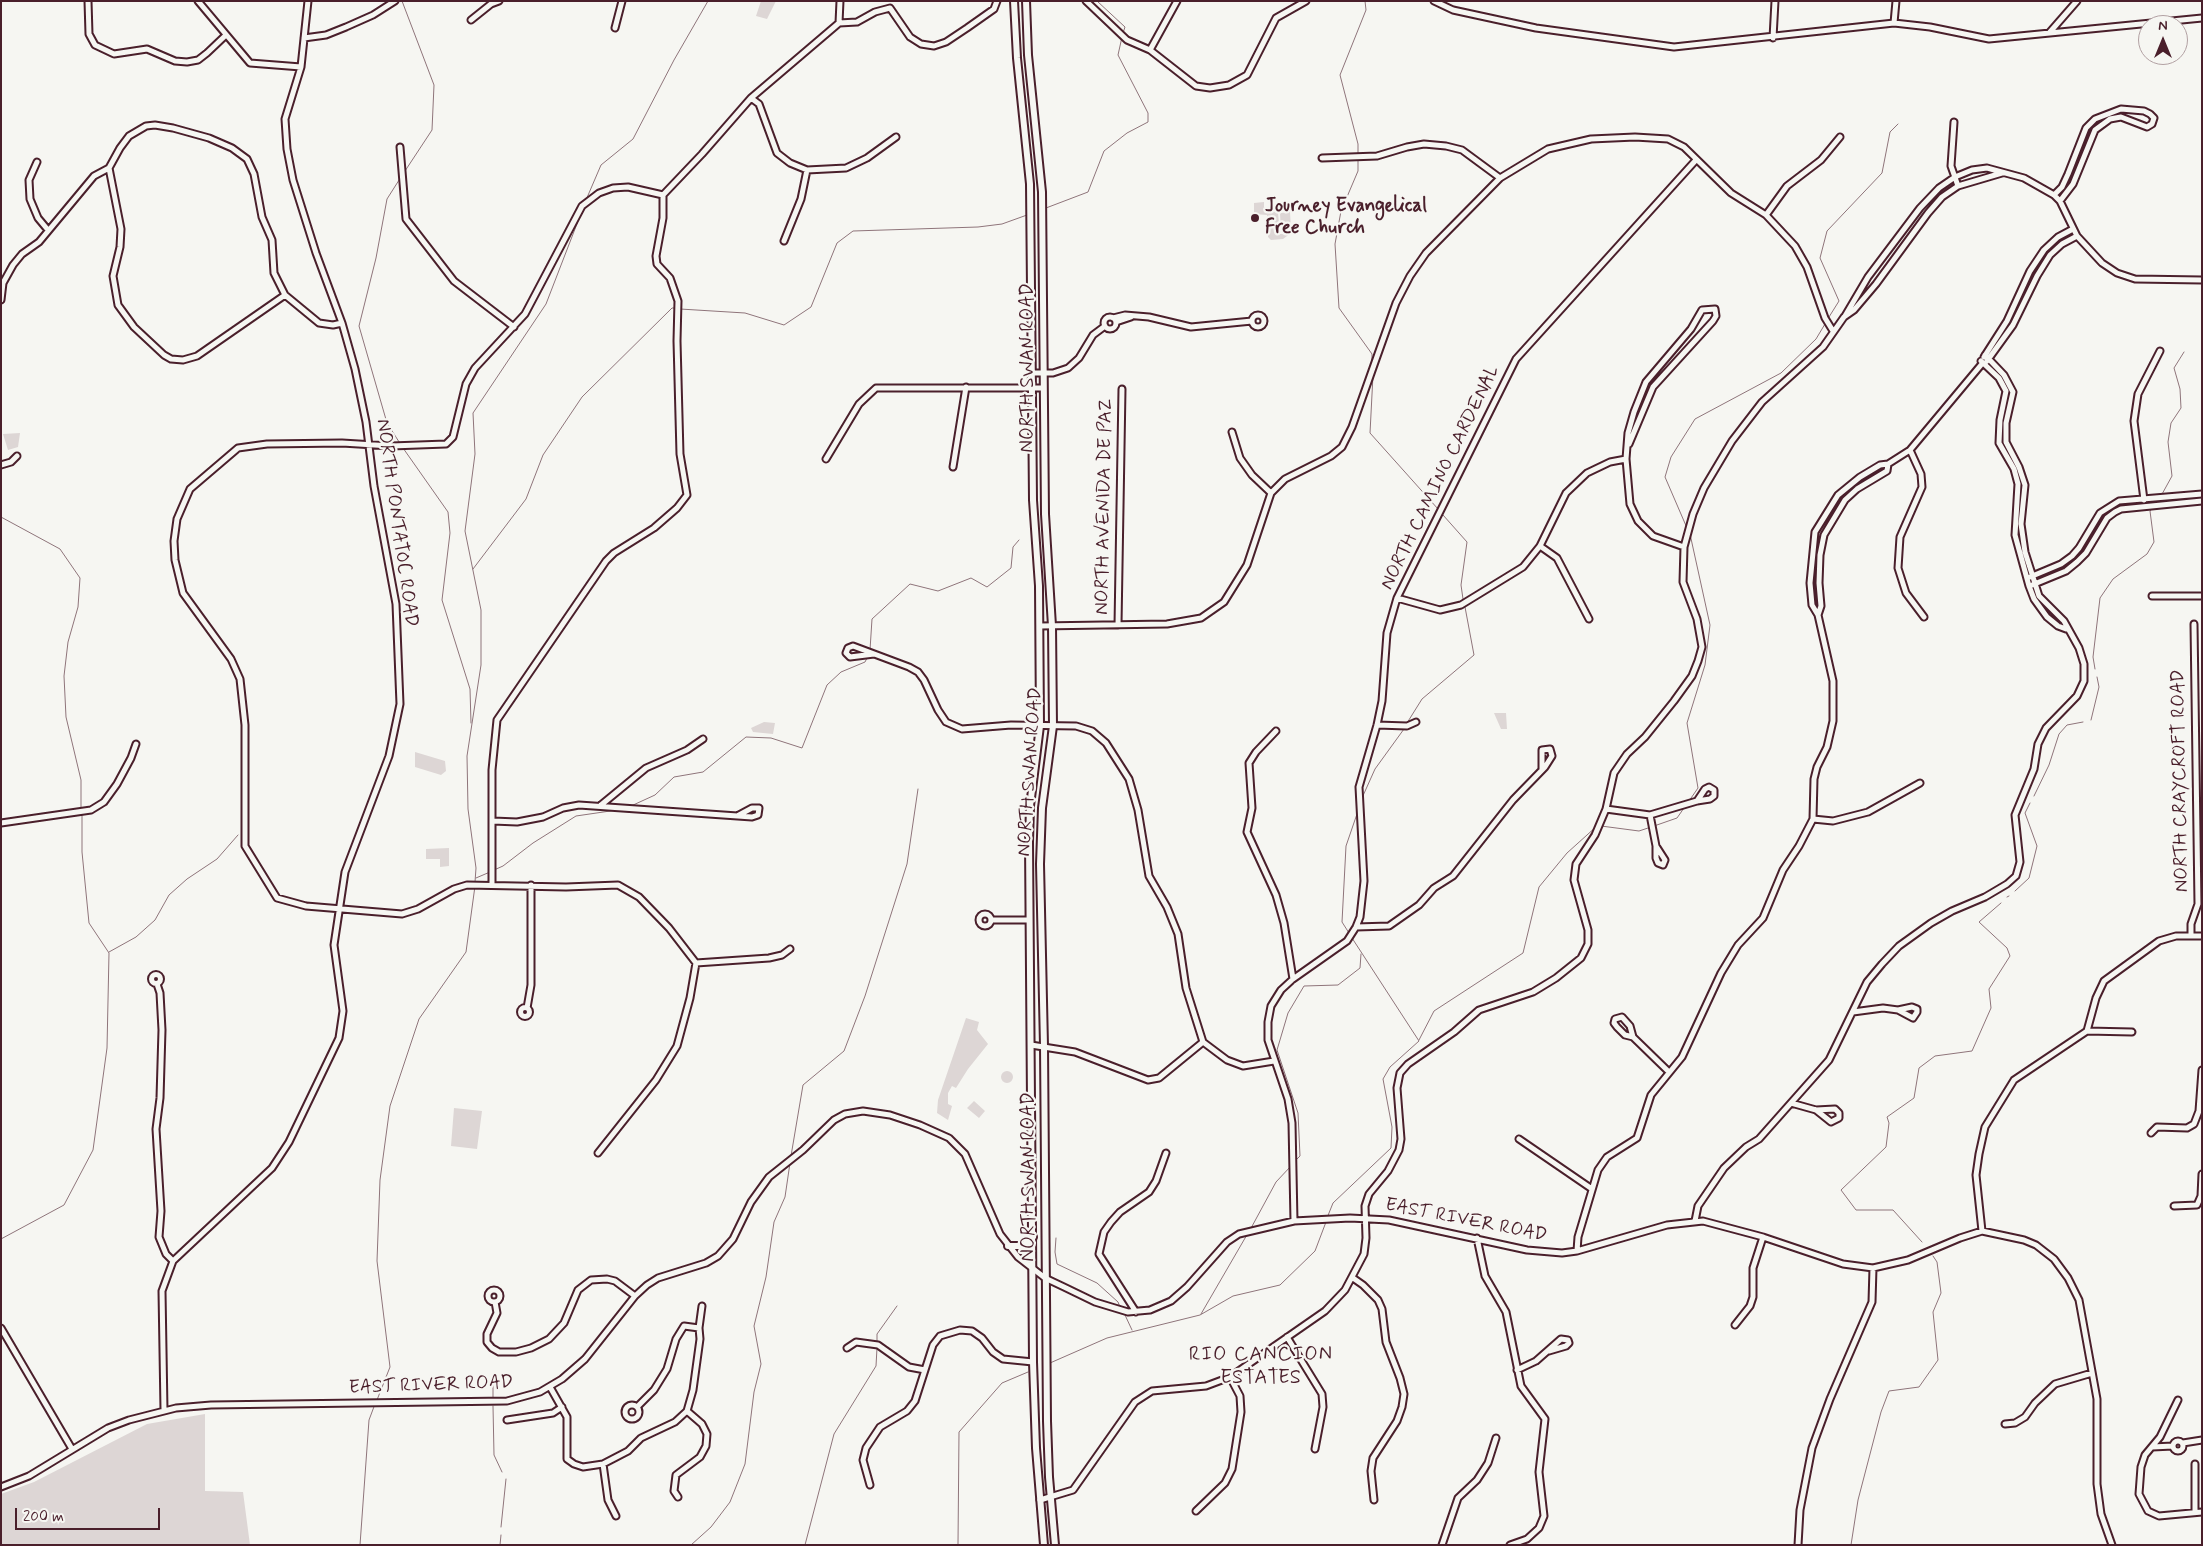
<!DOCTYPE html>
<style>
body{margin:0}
#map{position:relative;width:2203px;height:1546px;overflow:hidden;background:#f6f6f2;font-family:Mynerve,sans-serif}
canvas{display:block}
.frame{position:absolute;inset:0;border:2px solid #4a1f2b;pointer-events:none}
.north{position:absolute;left:2138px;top:15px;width:50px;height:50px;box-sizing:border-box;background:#f6f6f2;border:1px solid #b1a0a2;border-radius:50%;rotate:0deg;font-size:14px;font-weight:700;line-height:20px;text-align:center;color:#4a1f2b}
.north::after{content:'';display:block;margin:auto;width:18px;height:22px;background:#4a1f2b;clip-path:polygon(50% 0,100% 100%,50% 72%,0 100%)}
.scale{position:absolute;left:15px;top:1508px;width:145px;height:22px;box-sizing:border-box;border:2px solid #4a1f2b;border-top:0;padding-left:6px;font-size:15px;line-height:18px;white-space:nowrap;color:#4a1f2b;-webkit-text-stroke:4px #f6f6f2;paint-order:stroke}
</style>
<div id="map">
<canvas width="2203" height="1546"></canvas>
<div class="frame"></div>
<div class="north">N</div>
<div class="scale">200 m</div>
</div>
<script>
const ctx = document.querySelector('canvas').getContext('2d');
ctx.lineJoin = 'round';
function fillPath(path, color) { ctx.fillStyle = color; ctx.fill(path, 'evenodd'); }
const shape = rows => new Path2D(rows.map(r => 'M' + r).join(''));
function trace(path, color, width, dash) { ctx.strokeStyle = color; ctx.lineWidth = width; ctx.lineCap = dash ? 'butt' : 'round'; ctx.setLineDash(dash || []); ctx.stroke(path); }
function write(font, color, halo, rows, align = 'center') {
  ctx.font = font + ' Mynerve,sans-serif'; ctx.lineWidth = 4.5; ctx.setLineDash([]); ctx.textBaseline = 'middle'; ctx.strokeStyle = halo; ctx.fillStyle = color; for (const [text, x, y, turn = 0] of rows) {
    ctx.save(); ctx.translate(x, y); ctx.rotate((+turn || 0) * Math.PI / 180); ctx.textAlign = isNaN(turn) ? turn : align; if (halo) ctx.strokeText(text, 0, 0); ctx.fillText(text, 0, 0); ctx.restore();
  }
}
fillPath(shape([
 [761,1,776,1,767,19,756,16],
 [1264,202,1264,207,1278,213,1280,234,1291,233,1283,239,1271,240,1268,237,1267,215,1254,214,1254,203],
 [1290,212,1291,231,1281,232,1280,213],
 [20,433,18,447,8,450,3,434],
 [1494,713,1506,713,1507,729,1501,729],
 [764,722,775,723,773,734,753,732,751,728],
 [415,752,445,761,446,771,441,775,415,767],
 [449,848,449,866,440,867,440,859,426,859,426,849],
 [966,1018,979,1022,977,1030,988,1044,968,1069,956,1088,952,1086,948,1093,948,1104,952,1106,948,1120,937,1113,938,1100],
 '1001 1077a6 6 0 1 1 12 0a6 6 0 1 1-12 0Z',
 [974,1101,985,1111,979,1118,967,1108],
 [454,1108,482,1111,477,1149,451,1146],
 [205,1414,205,1491,243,1492,250,1545,1,1545,1,1494,34,1482,147,1424]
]), '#ddd6d5');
trace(shape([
 [402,1,434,85,432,130,405,171],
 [1097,1,1125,27,1123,33],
 [1358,153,1358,144,1340,75,1366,10,1365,1],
 [1358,157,1358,171,1341,211,1335,244,1339,308,1372,354,1372,364],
 [401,177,387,199,376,258,359,326,387,423,401,445],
 [586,200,601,165,633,139,674,60,708,1],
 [1046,208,1088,192,1104,151,1127,133,1148,122,1148,113,1118,55,1122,37],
 [680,309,745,313,784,325,811,307,837,243,853,231,978,227,1002,224,1027,215],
 [1829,317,1839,301,1820,258,1827,231,1882,173,1890,132,1898,124],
 [1373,375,1370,433,1438,509],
 [403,448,448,512,450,533,442,600,470,689,471,723],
 [2161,496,2172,476,2168,442,2171,423,2181,408,2180,389,2174,368,2184,352],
 [1443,515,1467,542,1461,585,1463,599],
 [1,517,60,549,80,578,78,607,68,642,64,676,66,717,81,780,81,809],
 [1687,528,1665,477,1671,457,1695,419,1781,373,1816,339,1825,324],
 [473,569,526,499,543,455,582,397,672,308,676,308],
 [870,650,872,619,910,584,938,591,971,578,987,587,1011,568,1013,547,1019,540],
 [2095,669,2093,657,2100,598,2113,579,2147,554,2154,542,2150,511,2153,507],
 [2091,720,2099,687,2097,677],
 [1407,723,1422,699,1474,655,1465,607],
 [2034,796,2049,765,2059,734,2067,725,2083,722],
 [1362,798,1375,769,1404,729],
 [1689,801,1698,788,1687,723,1705,665,1710,625,1690,534],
 [631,806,655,795,674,777,703,772,746,737,771,738,802,748,827,685,841,672,865,662,868,656],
 [1601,826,1639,831,1651,827],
 [1654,826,1677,818,1684,808],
 [494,870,503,866,533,843,576,816,617,810],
 [476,878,490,872],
 [475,882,476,868,468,809,467,756,481,665,481,610,465,531,475,454,473,413,546,304,580,216],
 [2015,891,2029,878,2037,846,2025,813,2030,803],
 [2007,897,2009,896],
 [1349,933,1342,922,1346,846,1358,811],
 [109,952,136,937,155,920,169,895,187,879,217,859,238,835],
 [1419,1040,1434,1011,1523,953,1539,887,1567,853,1597,826],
 [791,1156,803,1085,844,1051,865,996,907,864,918,789],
 [1295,1161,1300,1156,1298,1113,1277,1050,1288,1013,1304,986,1338,985,1360,968,1361,954],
 [1327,1218,1333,1203,1391,1148,1392,1127,1383,1079,1390,1067,1419,1041,1352,938],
 [1250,1230,1276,1182,1291,1166],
 [1056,1238,1055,1252,1057,1264,1097,1283,1118,1302,1120,1307],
 [1,1239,64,1205,93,1150,107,1048,109,953,89,923,82,852,82,813],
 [1922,1242,1893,1210,1856,1210,1841,1190,1886,1147,1889,1123,1887,1117,1914,1098,1919,1068,1935,1056,1972,1051,1991,1008,1989,989,2010,956,2007,948,1979,922,2001,903],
 [1201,1314,1248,1233],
 [1125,1315,1132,1330],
 [877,1344,877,1334,897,1306],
 [1050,1363,1107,1338,1200,1315,1233,1296,1280,1285,1315,1251,1326,1222],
 [493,1382,493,1397],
 [377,1400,390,1367,377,1261,380,1180,390,1106,419,1019,466,952,475,886],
 [493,1406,494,1455,502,1472],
 [501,1527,506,1479],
 [360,1545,369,1420,375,1404],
 [500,1545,501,1535],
 [691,1545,711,1527,730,1502,745,1464,754,1392,761,1364,754,1326,766,1277,774,1222,785,1197,790,1163],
 [805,1545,834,1434,876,1366,877,1348],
 [958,1545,959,1432,1002,1383,1028,1372],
 [1851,1545,1858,1500,1881,1412,1889,1391,1919,1387,1938,1360,1933,1312,1941,1293,1937,1262,1933,1256]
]), '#8e747a', 1);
const minor = shape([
 [88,1,89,34,95,45,114,54,147,49,175,61,187,62,198,60,207,53,226,35],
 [198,1,250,63,301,67],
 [1086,1,1127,40,1150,50,1196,86,1210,88,1229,85,1247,75,1276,18,1306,1],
 [1434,1,1453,10,1536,28,1674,47,1894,23,1930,27,1989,39,2202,18],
 [471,20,491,4,499,1],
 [839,23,840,1],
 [1894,23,1896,1],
 [615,28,622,1],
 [2050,32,2077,1],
 [304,38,326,35,346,27,373,15,395,1],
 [1773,38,1775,1],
 [1150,50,1177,1],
 [751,98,759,104,777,153,790,163,807,170,846,168,867,158,896,137],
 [1954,122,1951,166,1958,186],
 [400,147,406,219,454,281,514,327],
 [1322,158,1377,156,1407,147,1424,144,1446,146,1462,150,1500,178],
 [37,162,29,180,30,199,38,218,48,230],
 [109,168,121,229,120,247,113,276,118,305,134,327,164,355,171,359,183,360,197,356,285,295],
 [663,195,702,154,751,98,839,23,857,22,875,12,890,8,910,37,921,44,934,46,946,42,967,28,994,9,997,1],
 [2054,195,2062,187,2068,174,2086,128,2095,119,2121,109,2144,111,2150,114,2154,118,2152,124,2147,127,2121,117,2110,119,2095,130,2073,184,2060,201],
 [1766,215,1787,186,1821,160,1840,137],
 [784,241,801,199,807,170],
 [1,300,3,283,13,265,22,254,39,242,94,176,109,168,120,148,129,136,146,126,155,125,173,128,209,138,232,148,247,159,254,174,262,217,272,240,274,273,285,295,319,323,333,325,342,323],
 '1252 321a6 6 0 1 1 12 0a6 6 0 1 1-12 0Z',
 [1845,316,1868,277,1920,208,1939,188,1955,177,1972,170,1987,168,2024,178,2054,195,2060,201,2077,236,2102,263,2117,273,2135,279,2202,280],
 '1104 323a6 6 0 1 1 12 0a6 6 0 1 1-12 0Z',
 [1113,318,1125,315,1149,317,1191,327,1252,321],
 [1116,322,1131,317],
 [1984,357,2007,321,2030,271,2044,250,2058,237,2073,229],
 [1981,361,1999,378,2006,391,2000,420,1999,443,2014,469,2018,484,2015,535,2029,586,2034,599,2047,617,2058,626,2066,629],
 [1987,361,2013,325,2037,276,2050,255,2062,244,2077,236],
 [1032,373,1053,373,1068,368,1079,358,1093,335,1105,326],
 [1232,432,1240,458,1252,475,1271,493],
 [1629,444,1653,387,1713,321,1716,316,1715,309,1702,310,1691,329,1646,382,1634,412,1628,433,1626,459,1630,504,1638,521,1653,536,1684,547],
 [1910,450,1921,474,1922,487,1900,537,1898,568,1906,593,1924,617],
 [826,459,859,404,876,388,1043,388],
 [1,465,11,462,17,456],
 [953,467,966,387],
 [2144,500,2134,421,2138,394,2160,351],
 [1540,546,1557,558,1589,619],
 [2030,577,2061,564,2072,556,2079,548,2100,513,2119,501,2202,494],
 [2032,585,2066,571,2077,562,2086,553,2107,518,2115,512,2121,509,2202,501],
 [2152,596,2202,596],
 [1397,598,1440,610,1461,605,1523,567,1540,546,1566,493,1587,473,1610,462,1626,459],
 [1818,615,1821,606,1819,583,1820,555,1824,535,1845,500,1857,489,1887,471,1888,464],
 [1118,625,1122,389],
 [1040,626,1167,624,1201,618,1224,602,1247,565,1271,493,1285,479,1331,456,1342,447,1352,427,1396,303,1410,276,1426,253,1500,178,1548,149,1591,139,1635,137,1668,139,1684,147,1731,193,1766,215,1795,246,1807,267,1825,318,1833,331],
 [874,654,850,657,846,653,848,648,853,646,909,667,918,672,924,680,938,710,946,722,962,729,1011,725,1076,726,1092,731,1106,743,1129,779,1138,810,1149,876,1167,907,1178,934,1186,988,1203,1042,1227,1060,1243,1066,1274,1061],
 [1377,725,1407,726,1416,722],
 [1276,731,1256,752,1249,763,1252,808,1247,832,1276,895,1284,923,1293,979],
 [601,805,646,768,687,750,703,739],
 [1606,809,1650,815,1697,801,1710,799,1714,796,1714,790,1709,787,1705,789,1697,801],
 [1650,815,1656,846,1656,858,1658,863,1663,865,1665,860,1656,846],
 [1813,819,1833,821,1868,812,1920,783],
 [493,821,517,822,543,817,563,808,579,805,752,817,758,815,759,808,752,808,739,815],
 [1,823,91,810,104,802,117,784,131,758,136,744],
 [492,884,492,770,497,720,606,561,614,553,654,528,677,508,687,495,680,454,677,341,678,301,670,278,657,264,656,256,663,218,663,195,628,187,613,188,599,193,582,206,525,314,475,368,466,384,453,437,446,444,391,446,342,443,267,444,238,448,190,489,177,519,174,541,175,560,183,593,231,659,240,679,245,725,245,846,277,898,306,906,402,914,418,909,454,889,467,885,566,887,618,885,639,897,669,928,696,963,769,958,782,955,790,949],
 '979 920a6 6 0 1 1 12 0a6 6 0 1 1-12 0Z',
 [992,920,1029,920],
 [1356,927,1389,926,1419,905,1434,888,1453,876,1513,800,1545,767,1552,756,1550,749,1542,750,1542,770],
 [2191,936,2191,924,2198,904,2194,624],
 '151.5 979a4.5 4.5 0 1 1 9 0a4.5 4.5 0 1 1-9 0Z',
 [157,984,160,993,162,1030,160,1098,156,1129,161,1211,159,1237,166,1254,173,1261],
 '520.5 1012a4.5 4.5 0 1 1 9 0a4.5 4.5 0 1 1-9 0Z',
 [527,1008,531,985,531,885],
 [1853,1012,1883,1008,1898,1010,1913,1018,1917,1012,1917,1009,1912,1007,1898,1010],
 [2087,1031,2132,1032],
 [1633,1037,1625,1035,1617,1027,1614,1023,1615,1019,1622,1017,1630,1026,1633,1037,1669,1072],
 [1031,1045,1075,1052,1148,1080,1159,1078,1203,1042],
 [1791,1103,1816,1110,1835,1109,1839,1113,1839,1118,1831,1122,1816,1110],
 [2151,1133,2157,1127,2187,1128,2194,1124,2199,1111,2202,1070],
 [1519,1139,1592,1189],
 [598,1153,656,1080,677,1046,690,998,696,963],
 [2174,1206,2197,1205,2201,1196,2202,1174],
 [1294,1221,1292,1123,1288,1099,1268,1040,1268,1022,1271,1006,1281,990,1293,979,1347,941,1356,927,1360,917,1364,881,1359,787,1377,725,1382,701,1387,633,1397,598,1516,359,1696,160],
 [1695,1221,1698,1206,1724,1168,1746,1147,1759,1139,1829,1060,1867,982,1882,964,1899,946,1931,923,1952,911,1985,897,2007,884,2016,876,2020,862,2015,815,2034,769,2038,744,2046,728,2077,696,2084,681,2084,664,2079,648,2064,621,2039,596,2025,552,2021,524,2025,485,2019,467,2006,442,2006,423,2013,392,2004,375,1985,355],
 [1982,1231,1976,1175,1979,1154,1985,1127,2014,1080,2087,1031,2096,998,2104,981,2159,941,2176,936,2202,936],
 [1477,1238,1485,1276,1506,1312,1521,1386,1545,1419,1539,1472,1544,1516,1539,1528,1527,1539,1510,1545],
 [1577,1251,1578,1237,1598,1170,1607,1157,1637,1138,1651,1095,1682,1057,1721,973,1738,945,1763,918,1783,870,1799,846,1813,819,1814,779,1817,767,1827,747,1833,721,1833,681,1818,615,1812,605,1810,583,1815,532,1838,495,1860,477,1880,465,1888,464,1910,450,1981,365],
 [1353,1278,1363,1285,1378,1300,1382,1309,1386,1342,1400,1378,1404,1394,1402,1407,1397,1421,1373,1458,1371,1471,1374,1500],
 '488 1296a6 6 0 1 1 12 0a6 6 0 1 1-12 0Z',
 [495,1302,497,1313,487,1334,487,1342,492,1348,499,1352,516,1352,531,1348,549,1339,564,1323,578,1290,591,1280,607,1279,615,1281,635,1296],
 [1136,1312,1099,1254,1104,1232,1111,1222,1120,1212,1149,1192,1156,1181,1166,1153],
 [1735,1325,1750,1306,1753,1297,1753,1268,1763,1237],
 [1,1328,72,1449],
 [699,1328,702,1306],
 [1287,1337,1322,1394,1323,1407,1315,1449],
 [847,1348,856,1342,878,1345,909,1367,925,1370],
 [1517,1370,1536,1361,1561,1339,1568,1340,1569,1343,1566,1346,1549,1351],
 [550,1387,567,1417,567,1459,574,1464,583,1467,603,1464,628,1451,641,1438,675,1422,687,1411,693,1390,700,1339,699,1328,684,1326,676,1339,667,1369,654,1390,637,1407],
 [2178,1400,2160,1437,2145,1455,2141,1467,2139,1494,2148,1511,2159,1516,2202,1512],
 '625 1412a7 7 0 1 1 14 0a7 7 0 1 1-14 0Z',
 [164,1410,162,1291,173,1261,272,1168,289,1142,339,1038,343,1011,334,945,345,872,389,756,400,704,396,604,374,486,366,422,355,369,342,323,316,253,293,180,287,149,285,119,301,67,308,1],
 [507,1420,553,1413,562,1407],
 [2005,1424,2015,1423,2025,1417,2035,1403,2055,1384,2092,1373],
 '2173 1446a5 5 0 1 1 10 0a5 5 0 1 1-10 0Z',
 [2183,1443,2202,1440],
 [2152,1447,2173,1446],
 [603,1464,608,1500,616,1516],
 [2195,1464,2195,1512],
 [870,1485,863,1460,866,1448,880,1427,907,1411,915,1401,933,1345,940,1336,960,1330,972,1331,982,1338,993,1352,1003,1359,1033,1362],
 [1,1487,29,1476,108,1428,129,1420,176,1408,211,1405,507,1401,540,1392,562,1379,585,1359,635,1296,647,1285,658,1278,706,1263,718,1256,733,1239,751,1202,769,1177,803,1150,834,1120,845,1114,863,1111,890,1115,920,1125,949,1138,965,1154,1000,1234,1018,1257,1045,1278,1064,1287,1095,1302,1128,1312,1150,1310,1171,1301,1187,1287,1227,1242,1239,1234,1294,1221,1350,1218,1389,1220,1527,1250,1562,1253,1577,1251,1667,1225,1703,1221,1763,1237,1843,1264,1873,1268,1908,1260,1960,1238,1982,1231,2024,1240,2036,1245,2054,1259,2068,1278,2079,1300,2097,1399,2097,1484,2101,1514,2112,1545],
 [678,1497,674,1491,676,1475,700,1457,706,1446,707,1434,702,1424,687,1411],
 [1040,1500,1073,1490,1135,1402,1152,1391,1206,1386,1230,1377,1325,1311,1345,1290,1364,1254,1366,1238,1365,1206,1369,1194,1388,1171,1399,1150,1401,1139,1397,1088,1400,1073,1408,1064,1454,1032,1479,1010,1533,992,1556,978,1581,958,1588,944,1588,930,1574,880,1576,864,1595,835,1606,809,1614,773,1627,754,1645,737,1674,701,1692,676,1698,661,1702,647,1697,619,1683,582,1684,547,1693,514,1704,488,1732,441,1762,402,1823,347,1844,317,1854,310,1876,284,1928,213,1942,197,1958,186,2002,173],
 [1196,1511,1225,1483,1232,1469,1241,1412,1240,1396,1230,1377],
 [1442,1545,1458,1498,1477,1480,1488,1463,1496,1438],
 [1798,1545,1800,1510,1812,1448,1830,1399,1872,1302,1873,1268]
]);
const major = shape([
 [1014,1,1017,58,1030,184,1033,500,1039,586,1040,726,1030,806,1029,842,1033,1362,1036,1448,1044,1545],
 [1026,1,1028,55,1042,192,1045,514,1052,626,1053,726,1042,808,1040,864,1044,1046,1047,1421,1049,1477,1055,1545],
 [1008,1246,1023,1246,1033,1237]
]);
trace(minor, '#4a1f2b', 9);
trace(major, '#4a1f2b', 10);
trace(minor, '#f6f6f2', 5);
trace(major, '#f6f6f2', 6);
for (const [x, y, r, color] of [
 [1255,218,5,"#4a1f2b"]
]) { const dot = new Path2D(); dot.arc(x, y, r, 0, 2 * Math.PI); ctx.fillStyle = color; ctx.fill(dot); trace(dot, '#f6f6f2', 2); }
write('bold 19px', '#4a1f2b', '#f6f6f2', [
 ["Journey Evangelical",1265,207],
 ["Free Church",1265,229]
], 'left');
write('19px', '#4a1f2b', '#f6f6f2', [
 ["NORTH SWAN ROAD",1029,368,-90],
 ["NORTH CAMINO CARDENAL",1441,478,-64],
 ["NORTH AVENIDA DE PAZ",1105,507,-89],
 ["NORTH PONTATOC ROAD",396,523,82],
 ["NORTH SWAN ROAD",1031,772,-86],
 ["NORTH CRAYCROFT ROAD",2181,781,-91],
 ["NORTH SWAN ROAD",1030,1177,-90],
 ["EAST RIVER ROAD",1466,1221,11],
 ["EAST RIVER ROAD",431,1386,-2]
]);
ctx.letterSpacing = '1px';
write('20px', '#4a1f2b', '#f6f6f2', [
 ["RIO CANCION",1261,1356],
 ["ESTATES",1261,1379]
]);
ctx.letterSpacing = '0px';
</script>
